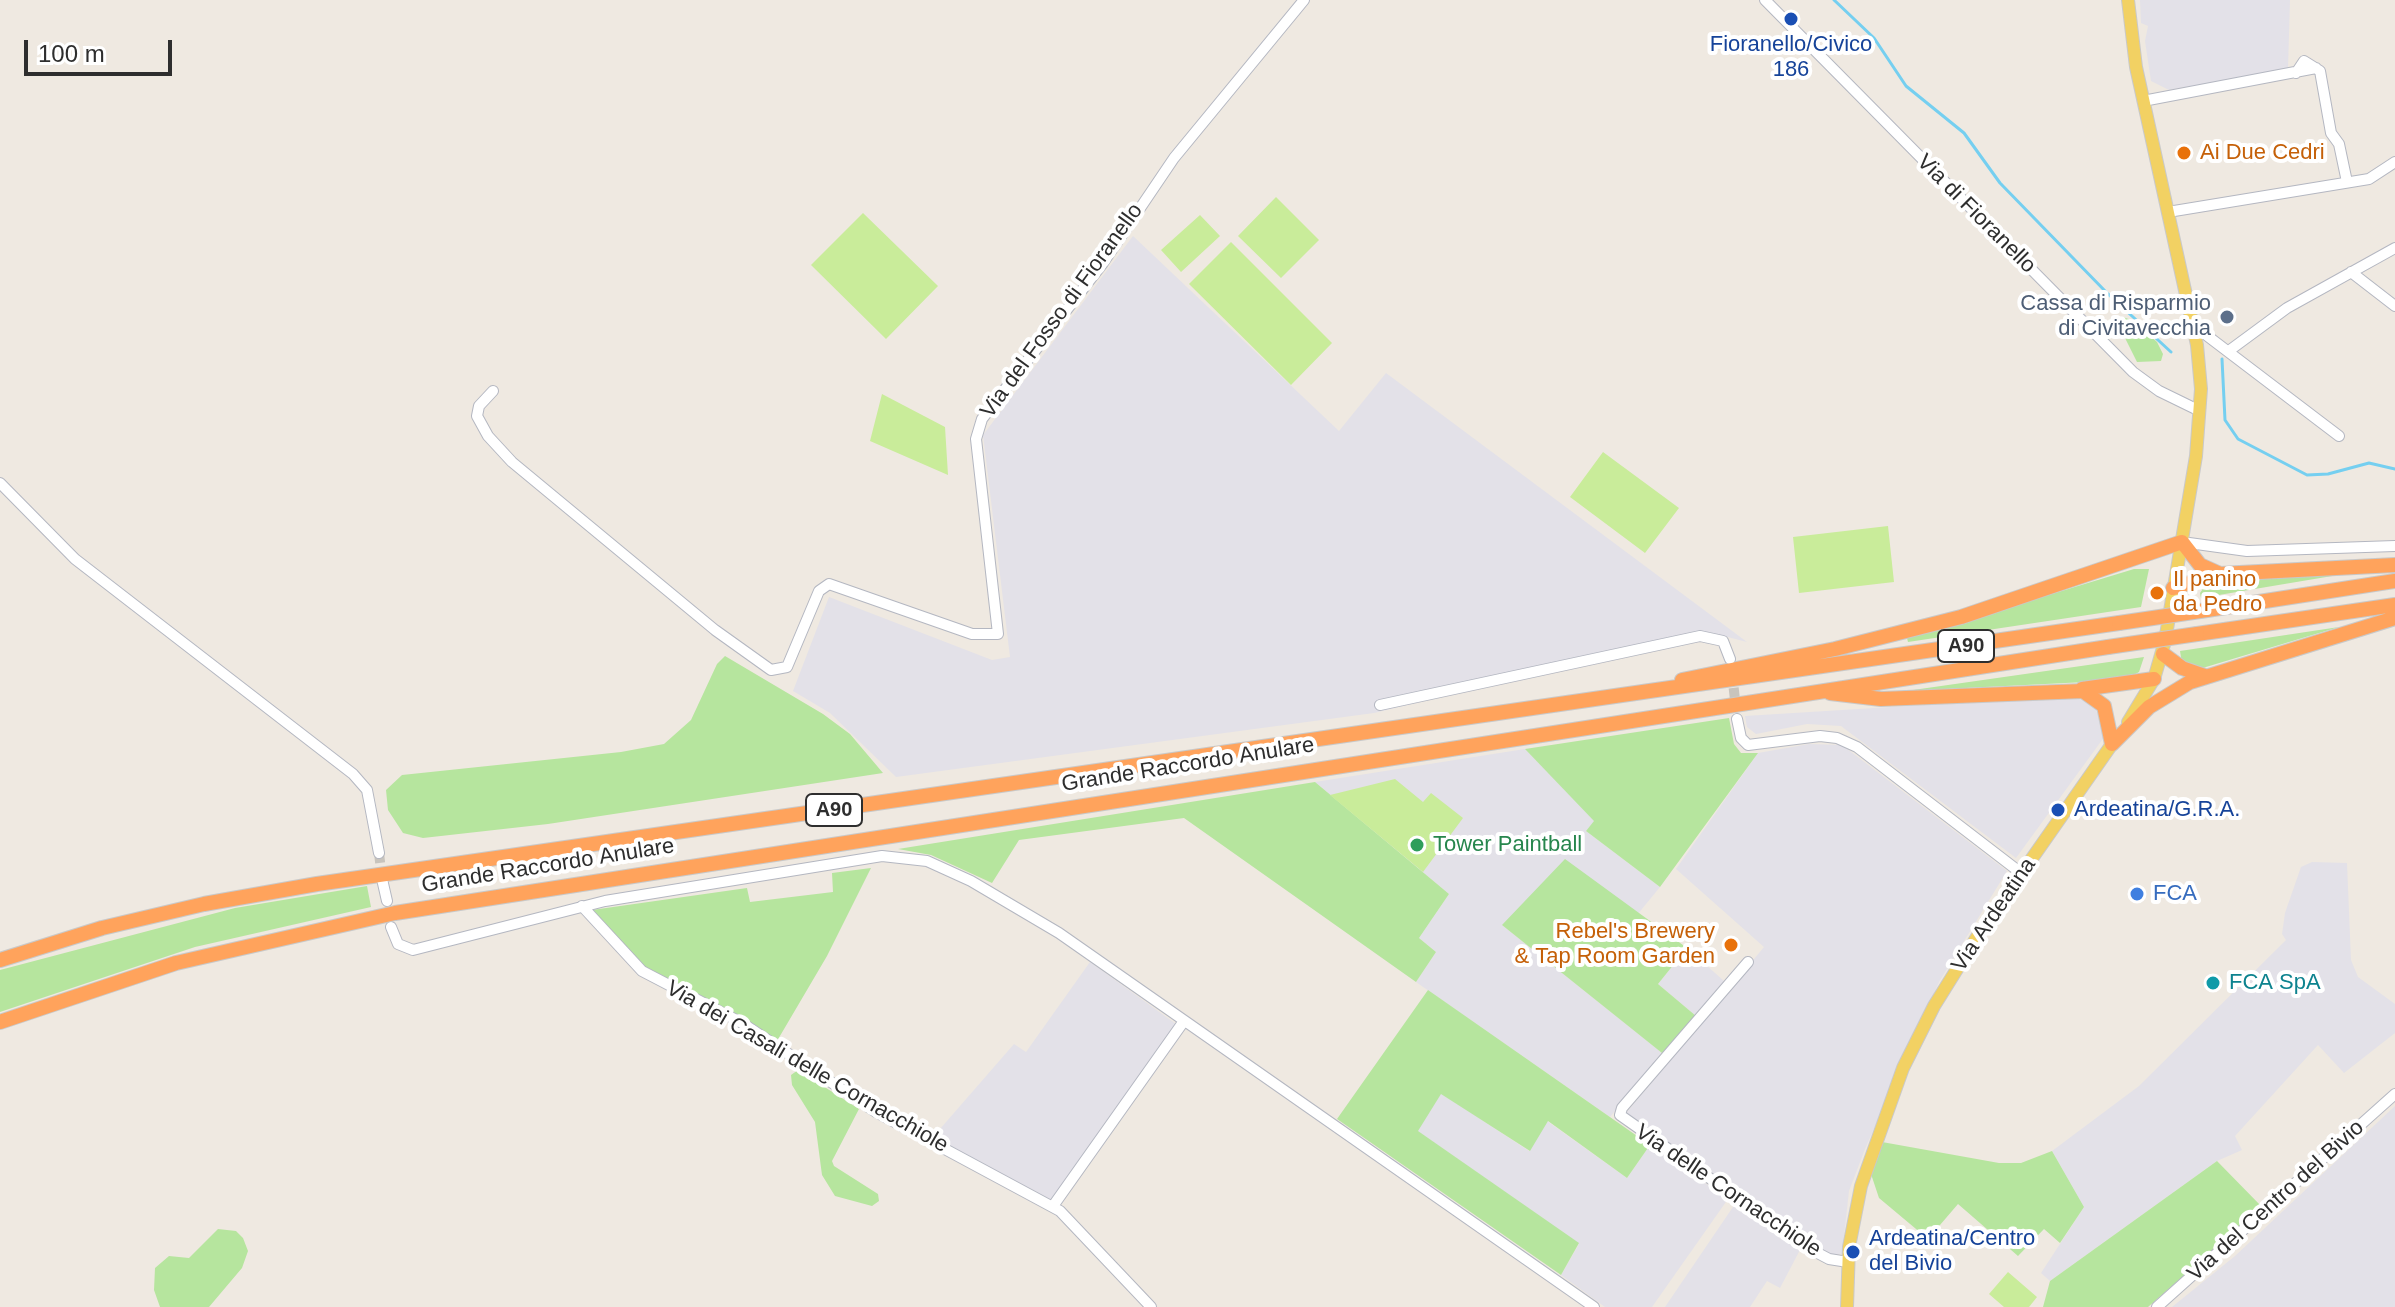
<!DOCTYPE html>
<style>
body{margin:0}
#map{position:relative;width:2395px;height:1307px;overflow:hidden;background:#efe9e1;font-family:Helvetica,sans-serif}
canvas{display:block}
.scale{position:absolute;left:24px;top:40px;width:148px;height:36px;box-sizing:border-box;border:4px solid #2e2e2e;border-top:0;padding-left:10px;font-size:24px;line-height:28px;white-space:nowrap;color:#2e2e2e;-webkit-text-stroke:6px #fff;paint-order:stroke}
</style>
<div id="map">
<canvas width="2395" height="1307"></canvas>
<div class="scale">100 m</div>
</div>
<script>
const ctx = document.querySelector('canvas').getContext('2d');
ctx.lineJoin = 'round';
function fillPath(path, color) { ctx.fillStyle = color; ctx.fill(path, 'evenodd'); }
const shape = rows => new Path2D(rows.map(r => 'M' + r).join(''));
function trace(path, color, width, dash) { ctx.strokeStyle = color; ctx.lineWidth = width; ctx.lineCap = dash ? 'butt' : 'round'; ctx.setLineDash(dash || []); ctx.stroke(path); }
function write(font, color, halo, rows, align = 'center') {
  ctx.font = font + ' Helvetica,sans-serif'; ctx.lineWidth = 8; ctx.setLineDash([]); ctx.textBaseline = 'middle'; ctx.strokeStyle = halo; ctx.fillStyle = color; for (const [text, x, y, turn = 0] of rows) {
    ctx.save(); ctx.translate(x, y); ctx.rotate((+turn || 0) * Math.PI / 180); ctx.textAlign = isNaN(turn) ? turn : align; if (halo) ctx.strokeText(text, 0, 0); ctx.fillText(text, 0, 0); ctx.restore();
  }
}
fillPath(shape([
 [2140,0,2290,0,2288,69,2169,90,2151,81,2145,41,2148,26,2141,23],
 [1133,236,1339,431,1386,373,1747,642,1708,632,1374,713,896,777,830,713,793,691,829,597,992,660,1010,657,983,435],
 [2069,696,2094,704,2105,736,2016,858,1841,726,1807,724,1756,734,1747,727,1745,716],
 [1809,744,1842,745,2007,871,1939,982,1865,1149,1849,1191,1842,1254,1830,1254,1631,1119,1627,1112,1764,947,1676,869,1758,753],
 [1525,749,1595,821,1586,831,1660,887,1637,915,1502,925,1662,1053,1610,1117,1416,982,1436,952,1419,938,1449,894,1315,782],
 [2312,862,2347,863,2351,960,2358,977,2395,1004,2395,1033,2344,1073,2318,1045,2235,1136,2242,1150,2217,1161,2050,1281,2041,1273,2084,1207,2052,1151,2139,1086,2286,940,2282,934,2285,913,2301,867],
 [1687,948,1724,981,1696,1016,1658,984],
 [1090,962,1176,1024,1051,1201,933,1137,1014,1044,1026,1052],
 [1441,1093,1529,1151,1547,1121,1627,1178,1650,1145,1728,1199,1652,1307,1605,1307,1561,1275,1579,1244,1417,1131],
 [2395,1106,2395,1307,2172,1307,2235,1256],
 [1735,1204,1801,1248,1780,1288,1767,1281,1750,1307,1665,1307]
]), '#e3e1e8');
fillPath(shape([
 [2123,317,2134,321,2157,342,2163,354,2161,361,2137,362,2117,322],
 [2134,569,2149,569,2141,607,1908,642,1907,638],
 [2356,572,2201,598,2200,593,2207,583],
 [2339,627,2196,670,2182,663,2180,651],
 [725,656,823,714,850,734,883,773,548,824,423,838,403,833,388,810,386,790,402,775,621,752,664,744,691,720,717,664],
 [2144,657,2139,672,2125,680,1906,691],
 [1729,718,1734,744,1741,753,1758,753,1660,887,1586,831,1594,821,1525,749],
 [1315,782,1449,894,1419,938,1436,952,1416,982,1184,818,1019,840,992,883,931,855,898,849],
 [1565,859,1687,948,1658,984,1696,1016,1662,1053,1502,925],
 [871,868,827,956,777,1041,742,1017,642,966,592,910,747,888,750,902,833,892,832,873],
 [367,886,371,907,195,947,0,1012,0,970,235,908],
 [1428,990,1650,1145,1627,1178,1548,1121,1530,1151,1441,1094,1418,1131,1579,1243,1561,1275,1337,1119],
 [798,1070,859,1109,832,1161,834,1166,878,1194,879,1201,872,1206,835,1196,822,1175,815,1122,792,1085,791,1075],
 [1882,1142,1999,1163,2021,1163,2052,1151,2084,1207,2060,1243,2044,1229,2018,1256,1958,1204,1928,1239,1879,1198,1871,1174],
 [2217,1161,2262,1207,2148,1307,2043,1307,2050,1281],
 [218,1229,236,1231,243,1238,248,1251,242,1268,209,1307,160,1307,154,1290,155,1268,169,1256,189,1258]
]), '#b6e59e');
fillPath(shape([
 [1276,197,1319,240,1281,278,1238,236],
 [863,213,938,286,886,339,811,265],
 [1200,215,1220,236,1181,272,1161,250],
 [1231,242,1332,343,1291,385,1189,284],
 [882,394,945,427,948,475,870,441],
 [1603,452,1679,508,1645,553,1570,497],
 [1888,526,1894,582,1799,593,1793,537],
 [1395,779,1423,802,1431,793,1463,818,1423,872,1330,795],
 [2008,1272,2037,1297,2029,1307,2004,1307,1989,1294]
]), '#c9ec9a');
trace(shape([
 [1834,0,1874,38,1906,86,1964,133,2000,183,2107,293,2171,352],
 [2222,359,2225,420,2238,439,2307,475,2328,474,2369,463,2395,469]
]), '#75cff0', 3);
trace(shape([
 [1732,673,1736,709],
 [379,853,382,879]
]), '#c8c4bd', 10, [10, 5]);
const minor = shape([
 [1765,0,2133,372,2159,391,2200,411],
 [2296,73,2304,61,2320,71,2331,133,2339,144,2347,182],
 [2143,101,2316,68],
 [2168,212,2369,179,2395,162],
 [2351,272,2395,306],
 [2193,325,2339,436],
 [2230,350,2287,308,2395,248],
 [493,391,479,406,477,416,488,436,512,462,715,630,771,670,787,667,819,591,829,584,972,634,998,634,976,439,982,419,1103,263,1174,158,1304,0],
 [0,483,75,559,353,774,367,790,379,853],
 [2182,542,2247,551,2395,546],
 [1380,705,1700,636,1723,641,1730,659],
 [1737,719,1741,738,1748,745,1820,736,1837,738,1857,747,2021,873],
 [382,879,387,901],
 [582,906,642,971,742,1023,876,1112,1060,1211,1151,1307],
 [391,927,398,944,413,950,605,901,882,856,927,861,971,881,1059,933,1594,1307],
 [1748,962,1622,1108,1620,1115,1810,1249,1829,1259,1848,1262],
 [1053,1206,1184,1021],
 [2157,1307,2395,1094]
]);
const major = shape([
 [2128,722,2154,679,2165,641,2196,456,2201,389,2197,345,2136,67,2128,0],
 [1847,1307,1849,1247,1861,1186,1903,1068,1934,1006,1977,937,2117,737]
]);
const highway = shape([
 [2173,588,2220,574,2395,565],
 [2207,610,2395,581],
 [2197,634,2395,605],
 [2163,654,2182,668,2205,676],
 [1682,680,1835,649,1961,617,2182,542,2200,565,2220,574],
 [2082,689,2154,679],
 [1830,693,1881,699,2083,691,2104,706,2112,744],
 [2112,744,2149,707,2190,682,2395,618],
 [0,960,102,928,204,904,317,884,2119,623],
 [0,1022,176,963,395,913,2108,647]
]);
trace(minor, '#b4b7c1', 12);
trace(major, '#c9c9c9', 14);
trace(highway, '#c9c9c9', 16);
trace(minor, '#fff', 10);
trace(major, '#f2d163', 12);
trace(highway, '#ffa35c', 14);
const highwayBridge = shape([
 [2119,623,2207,610],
 [2108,647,2197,634]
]);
trace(highwayBridge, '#c9c9c9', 16, []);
trace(highwayBridge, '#ffa35c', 14);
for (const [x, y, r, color] of [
 [1791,19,8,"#1a4fb4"],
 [2184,153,8,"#e8710a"],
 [2227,317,8,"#5c6f8a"],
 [2157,593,8,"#e8710a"],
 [2058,810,8,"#1a4fb4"],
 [1417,845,8,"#2e9e5b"],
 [2137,894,8,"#3f7fe0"],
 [1731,945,8,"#e8710a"],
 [2213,983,8,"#0f9aa8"],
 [1853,1252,8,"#1a4fb4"]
]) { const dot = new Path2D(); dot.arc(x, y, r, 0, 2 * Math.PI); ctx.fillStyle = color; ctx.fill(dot); trace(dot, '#fff', 3); }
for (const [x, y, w] of [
 [1966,646,56],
 [834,810,56]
]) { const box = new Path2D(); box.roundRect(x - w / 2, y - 16, w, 32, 6); ctx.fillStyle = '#fff'; ctx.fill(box); trace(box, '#2e2e2e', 2); }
write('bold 20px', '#2e2e2e', null, [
 ["A90",1966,646],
 ["A90",834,810]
]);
write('22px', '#164399', '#fff', [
 ["Fioranello/Civico",1791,45,"center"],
 ["186",1791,70,"center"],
 ["Ardeatina/G.R.A.",2074,810],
 ["Ardeatina/Centro",1869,1239],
 ["del Bivio",1869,1264]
], 'left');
write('22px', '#c56008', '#fff', [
 ["Ai Due Cedri",2200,153],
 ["Il panino",2173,580],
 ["da Pedro",2173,605],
 ["Rebel's Brewery",1715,932,"right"],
 ["& Tap Room Garden",1715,957,"right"]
], 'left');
write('22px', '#2e2e2e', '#fff', [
 ["Via di Fioranello",1976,214,45],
 ["Via del Fosso di Fioranello",1062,311,-54],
 ["Grande Raccordo Anulare",1188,765,-9],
 ["Grande Raccordo Anulare",548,866,-9],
 ["Via Ardeatina",1994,915,-56],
 ["Via dei Casali delle Cornacchiole",807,1067,30],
 ["Via delle Cornacchiole",1728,1191,34],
 ["Via del Centro del Bivio",2276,1201,-42]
]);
write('22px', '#4e5e75', '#fff', [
 ["Cassa di Risparmio",2211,304],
 ["di Civitavecchia",2211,329]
], 'right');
write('22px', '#27864d', '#fff', [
 ["Tower Paintball",1433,845]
], 'left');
write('22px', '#366cbe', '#fff', [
 ["FCA",2153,894]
], 'left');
write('22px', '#0d838f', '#fff', [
 ["FCA SpA",2229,983]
], 'left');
</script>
